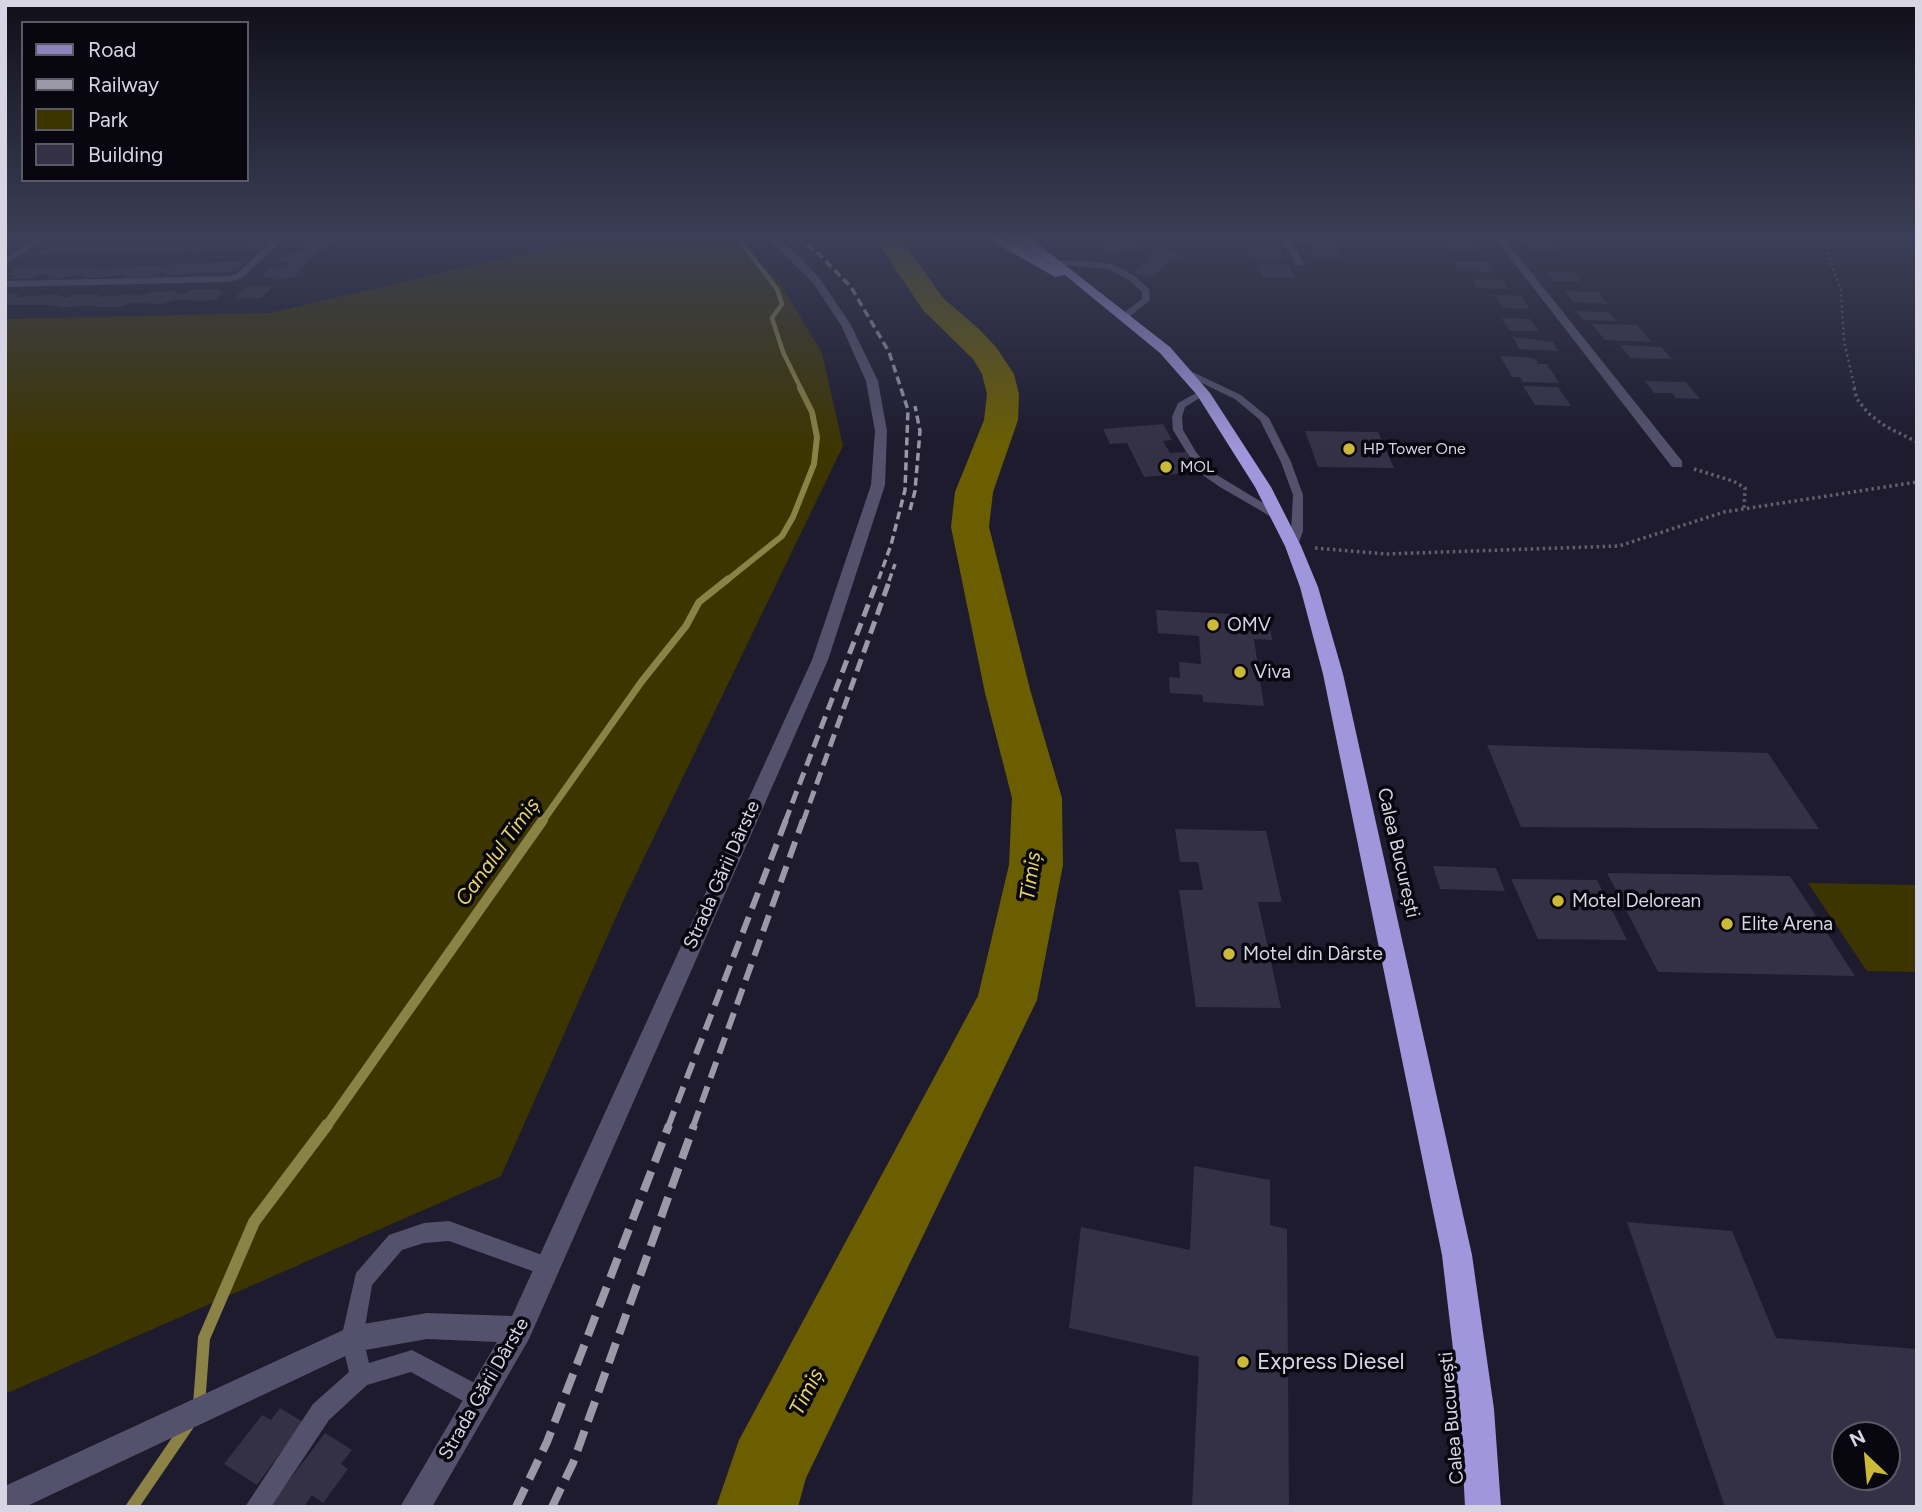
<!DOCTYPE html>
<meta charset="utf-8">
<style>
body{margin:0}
#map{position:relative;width:1922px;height:1512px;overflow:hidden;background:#1e1b2e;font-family:Figtree,sans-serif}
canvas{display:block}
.frame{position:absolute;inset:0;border:7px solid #d7d5e3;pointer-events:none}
.legend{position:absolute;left:21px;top:21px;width:228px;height:161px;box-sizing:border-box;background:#08070f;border:2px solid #5b5964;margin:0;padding:9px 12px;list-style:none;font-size:21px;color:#d7d5e3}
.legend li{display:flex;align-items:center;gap:14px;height:35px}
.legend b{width:35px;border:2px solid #5b5964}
.north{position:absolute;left:1831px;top:1421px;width:70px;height:70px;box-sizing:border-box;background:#08070f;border:2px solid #5b5964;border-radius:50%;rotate:334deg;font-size:19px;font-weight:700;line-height:28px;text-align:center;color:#d7d5e3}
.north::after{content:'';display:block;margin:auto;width:24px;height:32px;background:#cdb938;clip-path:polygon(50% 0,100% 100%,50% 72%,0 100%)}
</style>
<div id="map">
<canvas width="1922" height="1512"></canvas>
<div class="frame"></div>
<ul class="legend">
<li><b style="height:9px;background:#8b83bb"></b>Road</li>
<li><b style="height:9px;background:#9b98a8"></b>Railway</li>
<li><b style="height:19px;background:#3d3500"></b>Park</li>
<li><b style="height:19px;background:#343146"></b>Building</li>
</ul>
<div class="north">N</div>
</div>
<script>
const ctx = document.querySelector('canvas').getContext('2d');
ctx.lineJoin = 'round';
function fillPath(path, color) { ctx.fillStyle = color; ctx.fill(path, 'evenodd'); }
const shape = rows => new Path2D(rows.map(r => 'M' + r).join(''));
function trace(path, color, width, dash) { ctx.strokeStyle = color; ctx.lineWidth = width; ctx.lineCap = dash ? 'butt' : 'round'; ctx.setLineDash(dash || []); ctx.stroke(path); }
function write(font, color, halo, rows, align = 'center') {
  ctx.font = font + ' Figtree,sans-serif'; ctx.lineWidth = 7; ctx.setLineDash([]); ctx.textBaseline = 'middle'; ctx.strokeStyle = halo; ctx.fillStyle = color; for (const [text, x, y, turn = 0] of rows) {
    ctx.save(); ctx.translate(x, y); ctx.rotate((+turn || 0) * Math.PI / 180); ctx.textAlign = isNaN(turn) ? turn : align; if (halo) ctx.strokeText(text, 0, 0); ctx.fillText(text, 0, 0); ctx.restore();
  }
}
fillPath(shape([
 [593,237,727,237,779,281,822,353,843,446,624,899,501,1176,5,1394,5,319,270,313],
 [1808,883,1917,885,1917,972,1867,971]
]), '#3d3500');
trace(shape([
 [737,237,777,289,782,304,772,318,783,352,801,389]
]), '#8b8245', 4.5);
trace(shape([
 [726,581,782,536,793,517,814,464,817,437,812,412,800,388]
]), '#8b8245', 6);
trace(shape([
 [542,822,642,681,686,626,699,602,728,579]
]), '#8b8245', 7);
trace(shape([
 [326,1127,543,820]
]), '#8b8245', 10);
trace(shape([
 [199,1405,204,1338,254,1222,327,1125],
 [132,1507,188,1425]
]), '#8b8245', 12);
fillPath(shape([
 [874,237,900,237,943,298,979,329,996,347,1014,374,1019,394,1018,420,993,492,989,527,1031,693,1062,798,1063,865,1037,1000,806,1478,798,1507,716,1507,739,1440,978,996,1009,865,1012,798,985,693,951,527,955,492,984,420,987,394,982,374,973,359,923,310,874,237]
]), '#6b5e01');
fillPath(shape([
 [318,237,336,239,328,248,320,250,294,277,271,280,274,277,262,277,270,268,283,268,288,265,291,262,279,262,286,254,305,251,308,248,296,248,303,241,316,240],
 [1295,237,1334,240,1342,258,1315,258,1308,243,1298,243],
 [1521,237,1550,237,1561,249,1530,249],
 [1128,238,1141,249,1107,254,1095,243],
 [265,240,263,242,267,242,260,249,253,251,186,252,191,247,176,255,36,254,56,245,83,244,79,246,83,247,119,244,116,246,118,247,155,244,152,246,155,247,191,244,188,246,202,243,236,244],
 [1446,241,1477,242,1483,251,1452,250],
 [1260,245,1279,245,1285,259,1251,258,1248,251,1250,247],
 [1157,249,1187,255,1181,261,1170,259,1153,277,1133,273],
 [239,261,246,262,238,270,229,272,201,273,204,271,200,271,192,274,164,275,167,272,163,272,151,277,123,278,126,275,122,275,84,279,87,277,83,277,85,275,48,279,51,276,46,276,49,274,41,274,34,279,9,279,16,275,5,275,18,267,95,267,93,269],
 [1452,261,1488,262,1495,272,1458,271],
 [1257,265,1288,265,1295,277,1263,277],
 [1546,271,1574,272,1581,282,1553,281],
 [1472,279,1503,280,1508,289,1477,288],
 [247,286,273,286,261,298,234,299],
 [193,289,221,289,218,292,225,291,216,300,206,301,174,300,163,304,130,303,120,307,94,307,96,305,57,308,59,306,50,306,53,305,5,305,5,294,19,294,16,297,22,297,61,294,57,296,68,298,72,295,100,294,97,297,137,294,134,296,138,296,150,292,178,291,175,294,182,294],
 [1565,291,1598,292,1608,304,1573,302],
 [1494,295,1521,296,1530,309,1503,308],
 [1576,311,1609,312,1617,321,1583,320],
 [1501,318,1530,319,1539,331,1510,331],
 [1592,324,1637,325,1651,342,1605,340],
 [1513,337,1553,342,1558,351,1519,349],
 [1620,345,1661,347,1672,359,1630,358],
 [1500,356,1525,357,1536,359,1538,364,1547,364,1559,383,1523,382,1520,377,1512,377],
 [1645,381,1686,382,1700,399,1676,398,1672,393,1654,393],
 [1523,386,1558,387,1571,406,1535,405],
 [1163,424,1172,440,1163,441,1170,453,1186,452,1198,472,1144,477,1127,443,1110,444,1103,429],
 [1305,431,1378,432,1394,468,1318,467],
 [1156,610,1268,616,1272,640,1254,639,1264,706,1203,702,1202,695,1170,693,1169,677,1180,678,1179,662,1201,664,1199,636,1158,633],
 [1487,745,1768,753,1819,829,1521,827],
 [1175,829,1266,831,1282,902,1258,902,1281,1008,1196,1007,1179,890,1203,890,1198,862,1180,862],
 [1433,866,1496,868,1505,891,1440,889],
 [1607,873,1790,876,1855,976,1658,972],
 [1511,879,1597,880,1627,940,1538,939],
 [1194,1166,1270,1180,1270,1225,1287,1229,1289,1507,1192,1507,1199,1357,1069,1328,1081,1227,1190,1250],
 [1627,1222,1732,1231,1776,1338,1917,1349,1917,1507,1725,1507],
 [1845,1435,1887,1435,1887,1477,1845,1477],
 [280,1408,303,1422,257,1485,224,1464,262,1415,271,1420],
 [325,1433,352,1450,341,1464,348,1469,323,1503,312,1495,304,1507,269,1507]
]), '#343146');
trace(shape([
 [1350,237,1361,250],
 [1831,237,1827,253,1841,290,1844,341,1855,389]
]), '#625f70', 2.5, [2, 3.5]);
trace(shape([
 [1854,388,1857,399,1868,413,1885,426,1917,442],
 [1694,469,1733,481,1745,488,1744,509],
 [1315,548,1386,554,1619,546,1724,512,1917,482]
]), '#625f70', 3.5, [2.5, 3.5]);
fillPath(shape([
 [1055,260,1099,262,1115,265,1136,277,1149,289,1150,300,1128,318,1122,318,1122,314,1142,299,1142,292,1130,281,1109,269,1052,264,1052,260,1055,260],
 [1184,368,1241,395,1269,418,1291,462,1303,495,1303,531,1297,548,1293,549,1287,546,1291,531,1293,495,1281,462,1260,420,1235,399,1181,373,1179,371,1184,368],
 [1200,391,1208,393,1185,407,1182,417,1183,430,1196,452,1212,472,1283,515,1283,519,1275,519,1220,487,1204,476,1187,453,1173,430,1172,417,1178,403,1200,391],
 [449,1221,556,1260,559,1267,556,1274,549,1277,449,1241,424,1243,402,1250,372,1285,363,1339,369,1363,412,1350,488,1390,491,1398,488,1406,480,1409,472,1406,411,1372,367,1385,329,1420,271,1507,245,1507,313,1404,349,1372,341,1339,356,1273,389,1235,424,1223,449,1221]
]), '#54516c');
fillPath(shape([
 [37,237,48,237,5,265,5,258,37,237],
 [276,237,286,237,242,278,230,282,5,287,5,281,229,276,236,274,276,237],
 [767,237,777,237,798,255,820,279,851,325,878,381,887,431,885,485,828,660,529,1339,432,1507,400,1507,497,1342,427,1339,354,1352,25,1507,5,1507,5,1486,352,1326,427,1313,512,1316,812,660,871,485,875,431,866,381,841,325,813,283,767,237],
 [1280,237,1289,237,1304,263,1302,265,1296,265,1280,237],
 [1494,237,1503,237,1682,461,1682,467,1672,467,1494,237],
 [1747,237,1803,237,1799,240,1751,240,1747,237]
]), '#54516c');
fillPath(shape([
 [1003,237,1014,237,1068,273,1060,275,1003,237]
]), '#8b83bb');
fillPath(shape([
 [985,237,999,237,1056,268,1017,237,1029,237,1170,347,1210,393,1271,487,1301,546,1318,587,1343,674,1472,1255,1494,1409,1501,1507,1465,1507,1460,1409,1442,1255,1323,674,1300,587,1285,546,1255,487,1197,395,1160,353,1065,275,1055,277,985,237]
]), '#a096db');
trace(shape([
 [797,237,820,255,851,287,889,352,908,410,905,490,891,545,878,581],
 [910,510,915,491,920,431,915,406],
 [889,581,895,564]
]), '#9b98a8', 3.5, [8, 4.5]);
trace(shape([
 [785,822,878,579],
 [803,822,890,579]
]), '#9b98a8', 5, [13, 7]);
trace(shape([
 [668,1127,786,820],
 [693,1127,803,820]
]), '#9b98a8', 6, [17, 9]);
trace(shape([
 [516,1507,547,1442,669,1125],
 [552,1507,573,1463,694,1125]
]), '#9b98a8', 8, [21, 10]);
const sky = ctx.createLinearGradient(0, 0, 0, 449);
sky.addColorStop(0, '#100f19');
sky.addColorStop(0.53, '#3b3f57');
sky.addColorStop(1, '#3b3f5700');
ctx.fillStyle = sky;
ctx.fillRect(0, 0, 1922, 449);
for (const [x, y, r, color] of [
 [1349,449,7,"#cdb938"],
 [1166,467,7,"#cdb938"],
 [1213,625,7,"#cdb938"],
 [1240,672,7,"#cdb938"],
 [1558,901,7,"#cdb938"],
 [1727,924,7,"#cdb938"],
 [1229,954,7,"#cdb938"],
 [1243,1362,7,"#cdb938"]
]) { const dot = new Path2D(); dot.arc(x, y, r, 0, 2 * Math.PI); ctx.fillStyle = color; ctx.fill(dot); trace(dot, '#08070f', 2.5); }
write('16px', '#d7d5e3', '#08070f', [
 ["HP Tower One",1363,449],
 ["MOL",1180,467]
], 'left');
write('19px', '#d7d5e3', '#08070f', [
 ["OMV",1227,625],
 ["Viva",1254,672],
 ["Motel Delorean",1572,901],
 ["Elite Arena",1741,924],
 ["Motel din Dârste",1243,954]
], 'left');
write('19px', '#d7d5e3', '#08070f', [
 ["Calea București",1398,853,77],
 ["Strada Gării Dârste",722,875,-66],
 ["Strada Gării Dârste",484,1389,-60],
 ["Calea București",1452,1418,-95]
]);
write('italic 21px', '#e4d267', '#08070f', [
 ["Canalul Timiș",498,852,-54],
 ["Timiș",1031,876,-82],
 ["Timiș",807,1392,-63]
]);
write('23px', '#d7d5e3', '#08070f', [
 ["Express Diesel",1257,1362]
], 'left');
</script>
